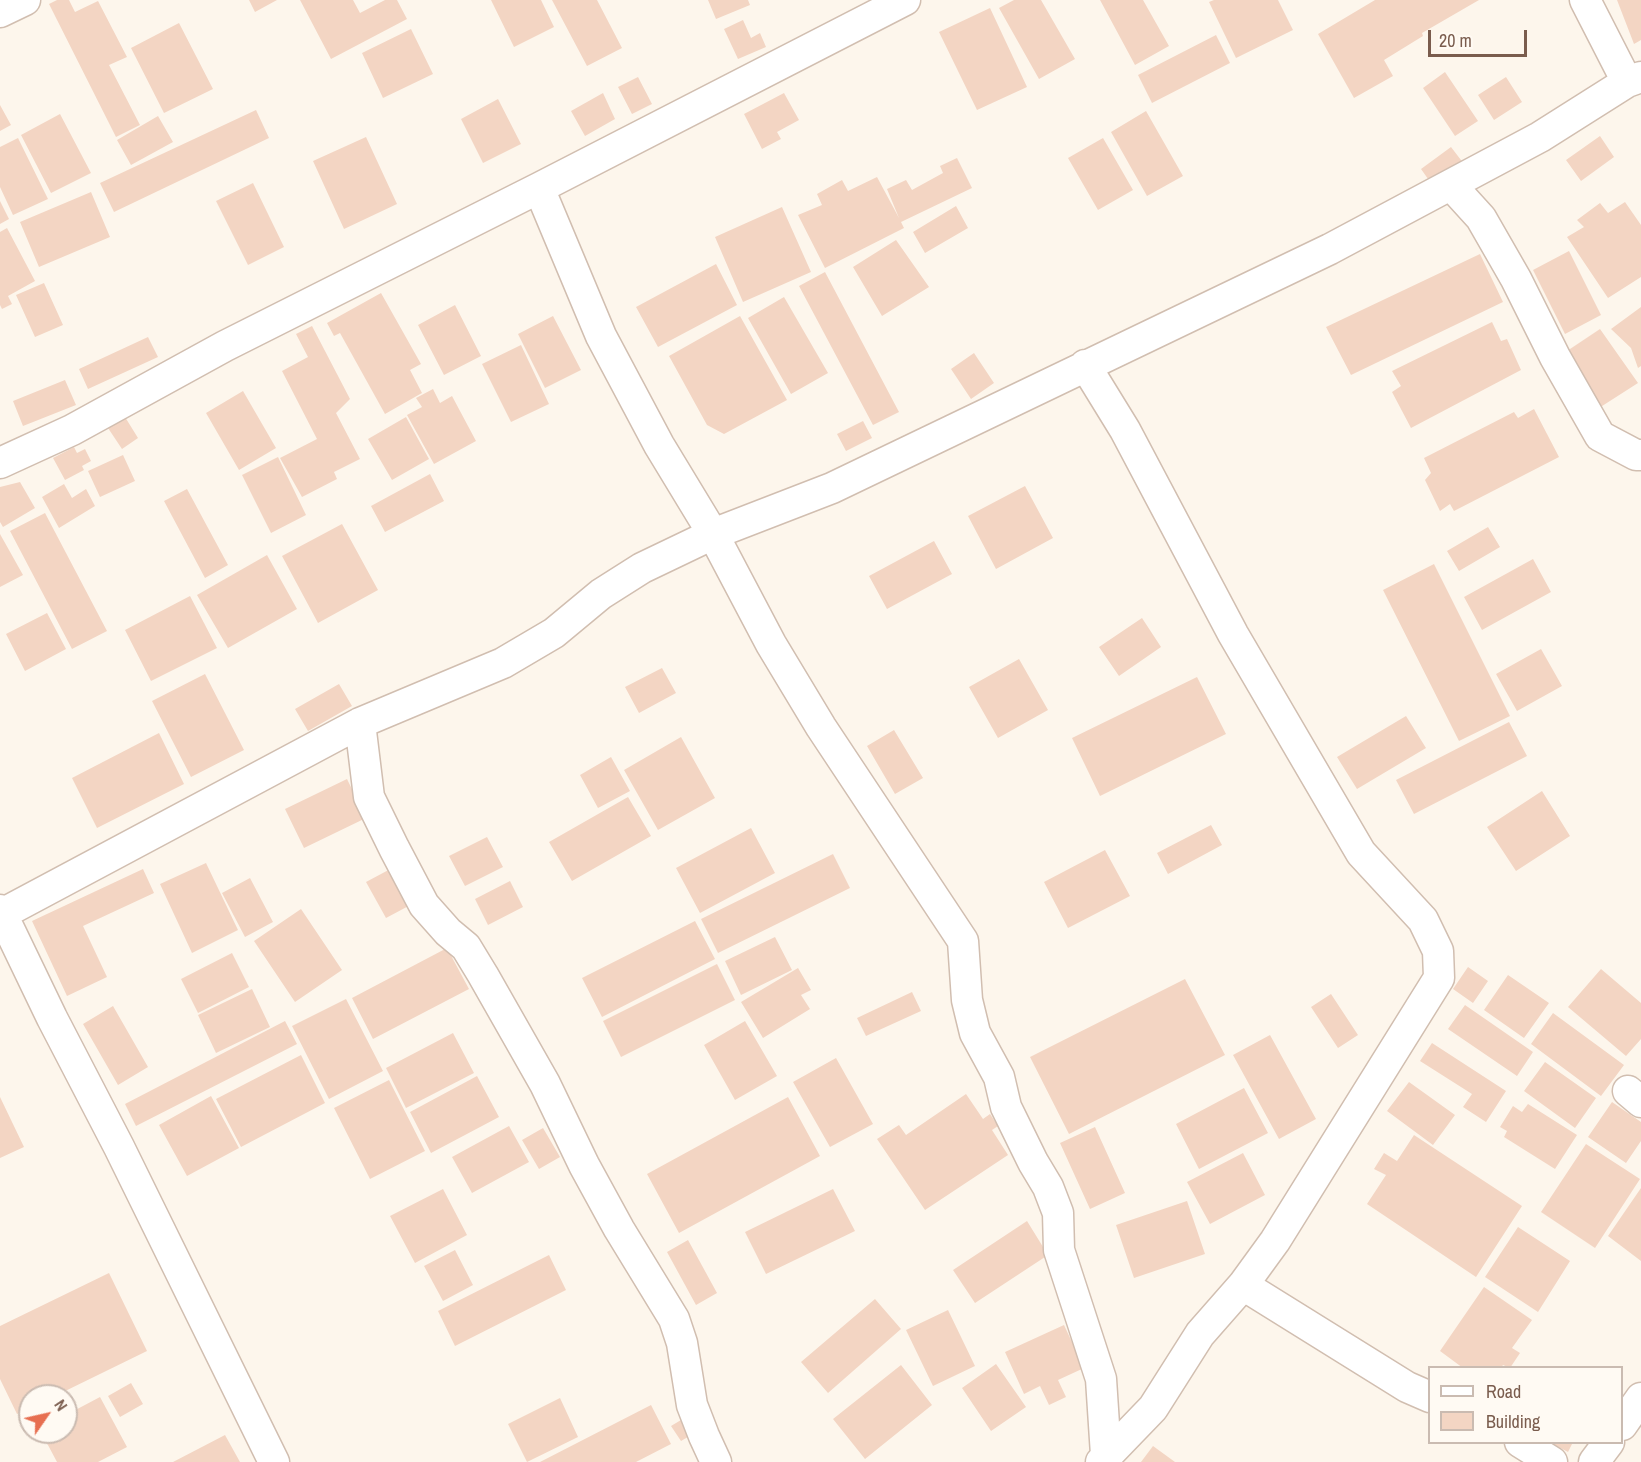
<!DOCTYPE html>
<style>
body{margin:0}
#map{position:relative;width:1641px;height:1462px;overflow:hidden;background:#fdf6ec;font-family:"Archivo Narrow",sans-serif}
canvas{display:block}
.legend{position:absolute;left:1428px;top:1366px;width:195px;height:78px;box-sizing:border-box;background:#fffaf3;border:2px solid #cabbb1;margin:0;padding:8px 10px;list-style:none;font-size:18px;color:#7a5c4d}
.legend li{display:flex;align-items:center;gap:12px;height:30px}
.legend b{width:30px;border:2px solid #cabbb1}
.north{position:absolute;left:18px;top:1384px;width:60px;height:60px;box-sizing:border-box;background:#fffaf3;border:2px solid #cabbb1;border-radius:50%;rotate:56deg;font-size:16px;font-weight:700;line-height:24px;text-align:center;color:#7a5c4d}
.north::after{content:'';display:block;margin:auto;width:21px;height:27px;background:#e76f51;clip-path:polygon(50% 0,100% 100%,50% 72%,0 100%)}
.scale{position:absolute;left:1428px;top:30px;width:99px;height:27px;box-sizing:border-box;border:3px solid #7a5c4d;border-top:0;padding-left:8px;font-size:18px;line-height:21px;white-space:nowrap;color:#7a5c4d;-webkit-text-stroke:4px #fffaf3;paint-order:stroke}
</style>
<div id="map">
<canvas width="1641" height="1462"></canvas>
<ul class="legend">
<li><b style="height:8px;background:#fff"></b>Road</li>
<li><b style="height:16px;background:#f3d5c3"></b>Building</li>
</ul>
<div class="north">N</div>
<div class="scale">20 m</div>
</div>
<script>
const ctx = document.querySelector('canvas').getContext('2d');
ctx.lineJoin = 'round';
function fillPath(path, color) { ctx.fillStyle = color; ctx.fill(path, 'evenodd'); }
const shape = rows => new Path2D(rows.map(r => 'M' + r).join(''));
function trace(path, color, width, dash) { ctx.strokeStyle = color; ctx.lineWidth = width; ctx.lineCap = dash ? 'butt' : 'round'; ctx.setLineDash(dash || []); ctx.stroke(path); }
fillPath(shape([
 [57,0,69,0,75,12,98,1,127,57,109,65,140,125,116,137,49,4],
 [249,0,277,0,255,12],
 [300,0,353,0,360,13,385,0,397,0,407,19,331,59],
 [491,0,541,0,554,27,514,47],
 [552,0,597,0,622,48,587,66],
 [708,0,748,0,750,5,716,19],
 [1014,0,1041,0,1075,59,1039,79,999,8],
 [1100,0,1143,0,1169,46,1135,65],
 [1214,0,1278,0,1293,30,1236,58,1209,2],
 [1375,0,1479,0,1422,33,1423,36,1384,60,1393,76,1354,98,1318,34],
 [1617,0,1641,0,1641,40,1634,44],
 [990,8,1027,87,977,110,939,32],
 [743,20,751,38,760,33,766,47,738,59,724,29],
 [179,23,213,89,164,113,131,48],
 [411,29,433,74,383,98,362,53],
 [1216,35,1230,63,1152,103,1138,75],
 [1445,72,1478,121,1455,136,1423,88],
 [638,77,652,104,632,114,618,87],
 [1506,77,1522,102,1494,120,1478,95],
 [603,93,615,119,585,136,571,111],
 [784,93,799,120,777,132,781,139,762,149,744,114],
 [498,99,521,144,483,163,461,119],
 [0,105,11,125,0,131],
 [256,110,269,138,114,212,100,183],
 [1146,111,1183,176,1147,196,1111,132],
 [60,114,91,173,51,193,21,135],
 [158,116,173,142,131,165,117,140],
 [1600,136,1614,157,1581,181,1566,160],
 [366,137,397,204,344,229,313,161],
 [18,138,48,199,13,215,0,187,0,147],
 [1103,138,1133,190,1098,210,1068,158],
 [1451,147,1464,164,1433,186,1421,169],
 [957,158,972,188,901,222,904,228,825,268,798,215,822,205,817,194,842,180,848,191,877,177,899,218,887,189,906,180,912,190,943,173,940,166],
 [253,183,284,247,248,265,216,201],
 [91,192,110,237,39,267,20,222],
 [0,201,9,219,0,224],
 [1625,202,1641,225,1641,277,1608,298,1567,237,1584,227,1577,220,1600,203,1608,213],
 [956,206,968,228,925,253,913,232],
 [782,207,811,272,743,302,715,237],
 [7,228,35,281,8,296,12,304,2,309,0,305,0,232],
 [896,240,929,287,882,316,853,267],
 [1569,251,1601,315,1565,334,1533,270],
 [1480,254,1503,302,1351,375,1326,327],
 [716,264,737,305,658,347,636,307],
 [825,272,899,412,873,425,799,286],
 [44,283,63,325,35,337,16,295],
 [381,293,421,364,410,370,422,393,385,414,340,333,334,336,327,323],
 [784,297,828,373,791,394,748,318],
 [455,305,481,356,444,375,418,325],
 [1641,307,1641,366,1638,368,1631,348,1611,329],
 [553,316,581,370,545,388,518,334],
 [740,316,787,400,724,434,707,425,669,356],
 [1492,322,1501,341,1507,339,1521,370,1411,428,1392,392,1401,386,1392,371],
 [312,326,350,399,336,413,360,459,334,472,337,479,302,497,280,458,317,439,282,371,308,357,296,334],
 [1600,329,1638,383,1599,408,1564,353],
 [148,337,158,357,88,389,79,369],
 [521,345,549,404,511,422,482,364],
 [974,353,994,383,971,399,951,369],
 [65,380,76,405,23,426,13,401],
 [433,389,440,403,452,396,476,441,434,464,407,415,422,407,416,398],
 [243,391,276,448,239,470,206,413],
 [1534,409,1559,457,1454,511,1450,504,1440,511,1425,480,1431,473,1424,458,1514,412,1518,418],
 [125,417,138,438,122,449,108,428],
 [406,417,429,459,392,480,368,439],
 [863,421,872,438,846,451,837,434],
 [74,447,77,453,85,449,91,461,82,466,84,470,65,480,53,458],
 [123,455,135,481,100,497,88,471],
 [278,457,306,515,271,533,242,475],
 [430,474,444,501,385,532,371,506],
 [20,482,35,508,3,527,0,522,0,487],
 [64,484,72,498,86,489,95,506,59,528,42,497],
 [1025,486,1053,538,996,569,968,516],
 [187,489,228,565,205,578,164,501],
 [45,513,107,631,72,649,10,531],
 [342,524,378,590,318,623,282,556],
 [1488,527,1500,547,1459,571,1447,551],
 [0,534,23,575,0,587],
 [934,541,952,574,887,609,869,576],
 [267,555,297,609,228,648,197,595],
 [1533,559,1551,592,1482,630,1464,597],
 [1434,564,1510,716,1459,741,1383,590],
 [190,596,217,648,151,681,125,630],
 [47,613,66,649,25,671,6,634],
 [1142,618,1161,647,1119,676,1099,647],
 [1541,649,1562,686,1517,711,1496,674],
 [1019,659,1048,710,998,738,969,687],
 [662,668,676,693,639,713,625,687],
 [205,674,244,750,191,777,152,701],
 [1197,677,1226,734,1100,796,1072,738],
 [339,684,352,706,308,731,295,709],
 [1406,716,1426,748,1357,789,1337,757],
 [1509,722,1527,756,1414,814,1396,780],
 [894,730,923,778,895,794,867,746],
 [159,733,184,784,97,828,72,778],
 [681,737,715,798,658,830,624,770],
 [611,757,630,791,598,808,580,775],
 [347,779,366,818,304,848,285,809],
 [1542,791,1570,836,1516,871,1487,827],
 [628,797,651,836,572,881,549,842],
 [1211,825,1222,845,1168,874,1157,853],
 [751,828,775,873,700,913,676,868],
 [487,837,503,867,465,886,449,856],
 [1105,850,1130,896,1068,928,1044,882],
 [833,854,850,888,718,953,701,919],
 [206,863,238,930,192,953,160,884],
 [396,866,416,902,386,918,366,882],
 [143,869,154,893,83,926,107,977,67,996,32,921],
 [250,878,273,922,245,937,222,893],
 [510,881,523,907,488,925,475,899],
 [301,909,342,970,295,1002,254,941],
 [695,921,715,959,602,1017,582,978],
 [775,937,792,970,741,995,725,961],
 [447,948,469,989,373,1039,352,998],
 [232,953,249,987,198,1013,181,979],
 [717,964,735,1000,621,1057,603,1021],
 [1468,967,1488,981,1473,1003,1453,989],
 [798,968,811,990,801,995,810,1009,763,1038,741,1002],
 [1601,969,1641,1003,1641,1039,1626,1056,1568,1007],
 [1508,975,1549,1003,1524,1038,1484,1010],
 [1185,979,1225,1055,1069,1134,1030,1057],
 [252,989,270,1027,216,1053,198,1015],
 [912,992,921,1011,866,1036,857,1018],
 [1331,994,1358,1035,1338,1048,1311,1007],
 [346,999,383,1071,329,1099,292,1026],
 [1465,1005,1533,1052,1517,1076,1448,1029],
 [113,1006,148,1067,118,1085,83,1024],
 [1553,1013,1624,1065,1601,1096,1531,1044],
 [285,1021,297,1044,136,1126,125,1104],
 [745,1021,777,1076,735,1100,704,1045],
 [453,1033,474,1073,406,1108,386,1068],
 [1270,1035,1316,1119,1279,1139,1233,1055],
 [1432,1043,1506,1091,1486,1122,1463,1107,1472,1094,1420,1061],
 [301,1055,325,1103,241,1147,216,1099],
 [836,1058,873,1124,830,1147,793,1082],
 [1545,1062,1596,1098,1575,1128,1524,1091],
 [477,1076,499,1117,431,1153,410,1112],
 [389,1080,425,1151,370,1179,334,1108],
 [1409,1082,1455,1115,1433,1145,1387,1111],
 [1244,1088,1268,1133,1199,1169,1176,1124],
 [966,1094,983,1119,990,1114,998,1126,992,1130,1008,1155,925,1210,877,1139,899,1125,906,1135],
 [211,1096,239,1148,187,1176,159,1125],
 [0,1097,24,1147,0,1158],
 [788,1097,820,1156,679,1233,647,1174],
 [1612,1102,1641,1122,1641,1141,1626,1163,1588,1137],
 [1528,1104,1577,1135,1555,1169,1504,1137,1507,1131,1500,1127,1513,1106,1522,1112],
 [509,1126,529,1162,472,1193,452,1157],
 [1095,1127,1125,1193,1090,1209,1060,1143],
 [543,1128,560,1157,539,1169,522,1140],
 [1414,1135,1522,1206,1476,1277,1367,1204,1386,1175,1374,1169,1384,1153,1397,1161],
 [1586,1144,1640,1179,1595,1248,1541,1212],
 [1243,1153,1265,1195,1210,1224,1187,1182],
 [1641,1188,1641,1261,1608,1236],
 [443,1189,467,1235,415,1263,390,1216],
 [833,1189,855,1231,766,1274,745,1232],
 [1187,1201,1205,1254,1134,1278,1116,1225],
 [1027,1221,1048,1255,975,1303,953,1270],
 [1518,1227,1570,1261,1538,1312,1485,1277],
 [688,1240,717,1293,696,1305,667,1252],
 [455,1250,473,1285,443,1301,424,1266],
 [549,1255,566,1290,455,1346,438,1311],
 [109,1273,147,1351,55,1396,30,1396,30,1408,17,1414,0,1379,0,1326],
 [1484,1287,1532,1320,1512,1348,1520,1353,1510,1368,1503,1365,1501,1368,1463,1368,1440,1351],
 [875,1299,901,1329,828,1393,801,1362],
 [948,1310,975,1366,933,1386,906,1330],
 [1064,1325,1084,1368,1058,1380,1066,1397,1049,1405,1040,1386,1024,1394,1005,1352],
 [996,1364,1026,1407,991,1431,962,1388],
 [901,1365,932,1405,865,1459,833,1419],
 [131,1383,143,1404,120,1417,108,1396],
 [100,1397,127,1447,98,1462,57,1462,41,1432,66,1432,66,1415],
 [560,1398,578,1437,527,1462,508,1424],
 [651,1405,671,1444,636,1462,540,1462],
 [691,1414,700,1430,681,1441,671,1426],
 [225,1435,240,1462,173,1462],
 [1549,1442,1573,1442,1568,1452],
 [1153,1446,1175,1462,1141,1462]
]), '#f3d5c3');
const minor = shape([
 [1585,0,1627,82],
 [0,12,25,0],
 [1451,185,1481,218,1516,279,1555,357,1600,436,1636,455,1641,455],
 [539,188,601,336,659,445,713,534,771,644,821,727,963,941,967,1000,975,1033,999,1077,1006,1107,1033,1162,1048,1187,1058,1213,1059,1250,1101,1379,1106,1455],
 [1085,365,1125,430,1233,634,1361,853,1423,920,1438,951,1439,978,1275,1241,1243,1285,1200,1334,1153,1408,1101,1462],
 [0,463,72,430,225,346,539,188,905,0],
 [360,723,369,797,394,848,424,905,448,932,466,947,483,975,545,1084,584,1165,619,1229,674,1319,682,1343,692,1405,704,1436,716,1462],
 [0,910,52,1018,119,1147,274,1462],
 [2,914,360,723,503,663,554,633,601,594,642,568,713,534,832,488,1330,249,1540,137,1627,82,1641,77],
 [1628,1091,1641,1102],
 [1243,1285,1407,1387,1430,1397],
 [1622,1425,1641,1398],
 [1520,1442,1552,1462],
 [1594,1462,1609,1442]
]);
trace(minor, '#d1beb0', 33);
trace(minor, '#fff', 30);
</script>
